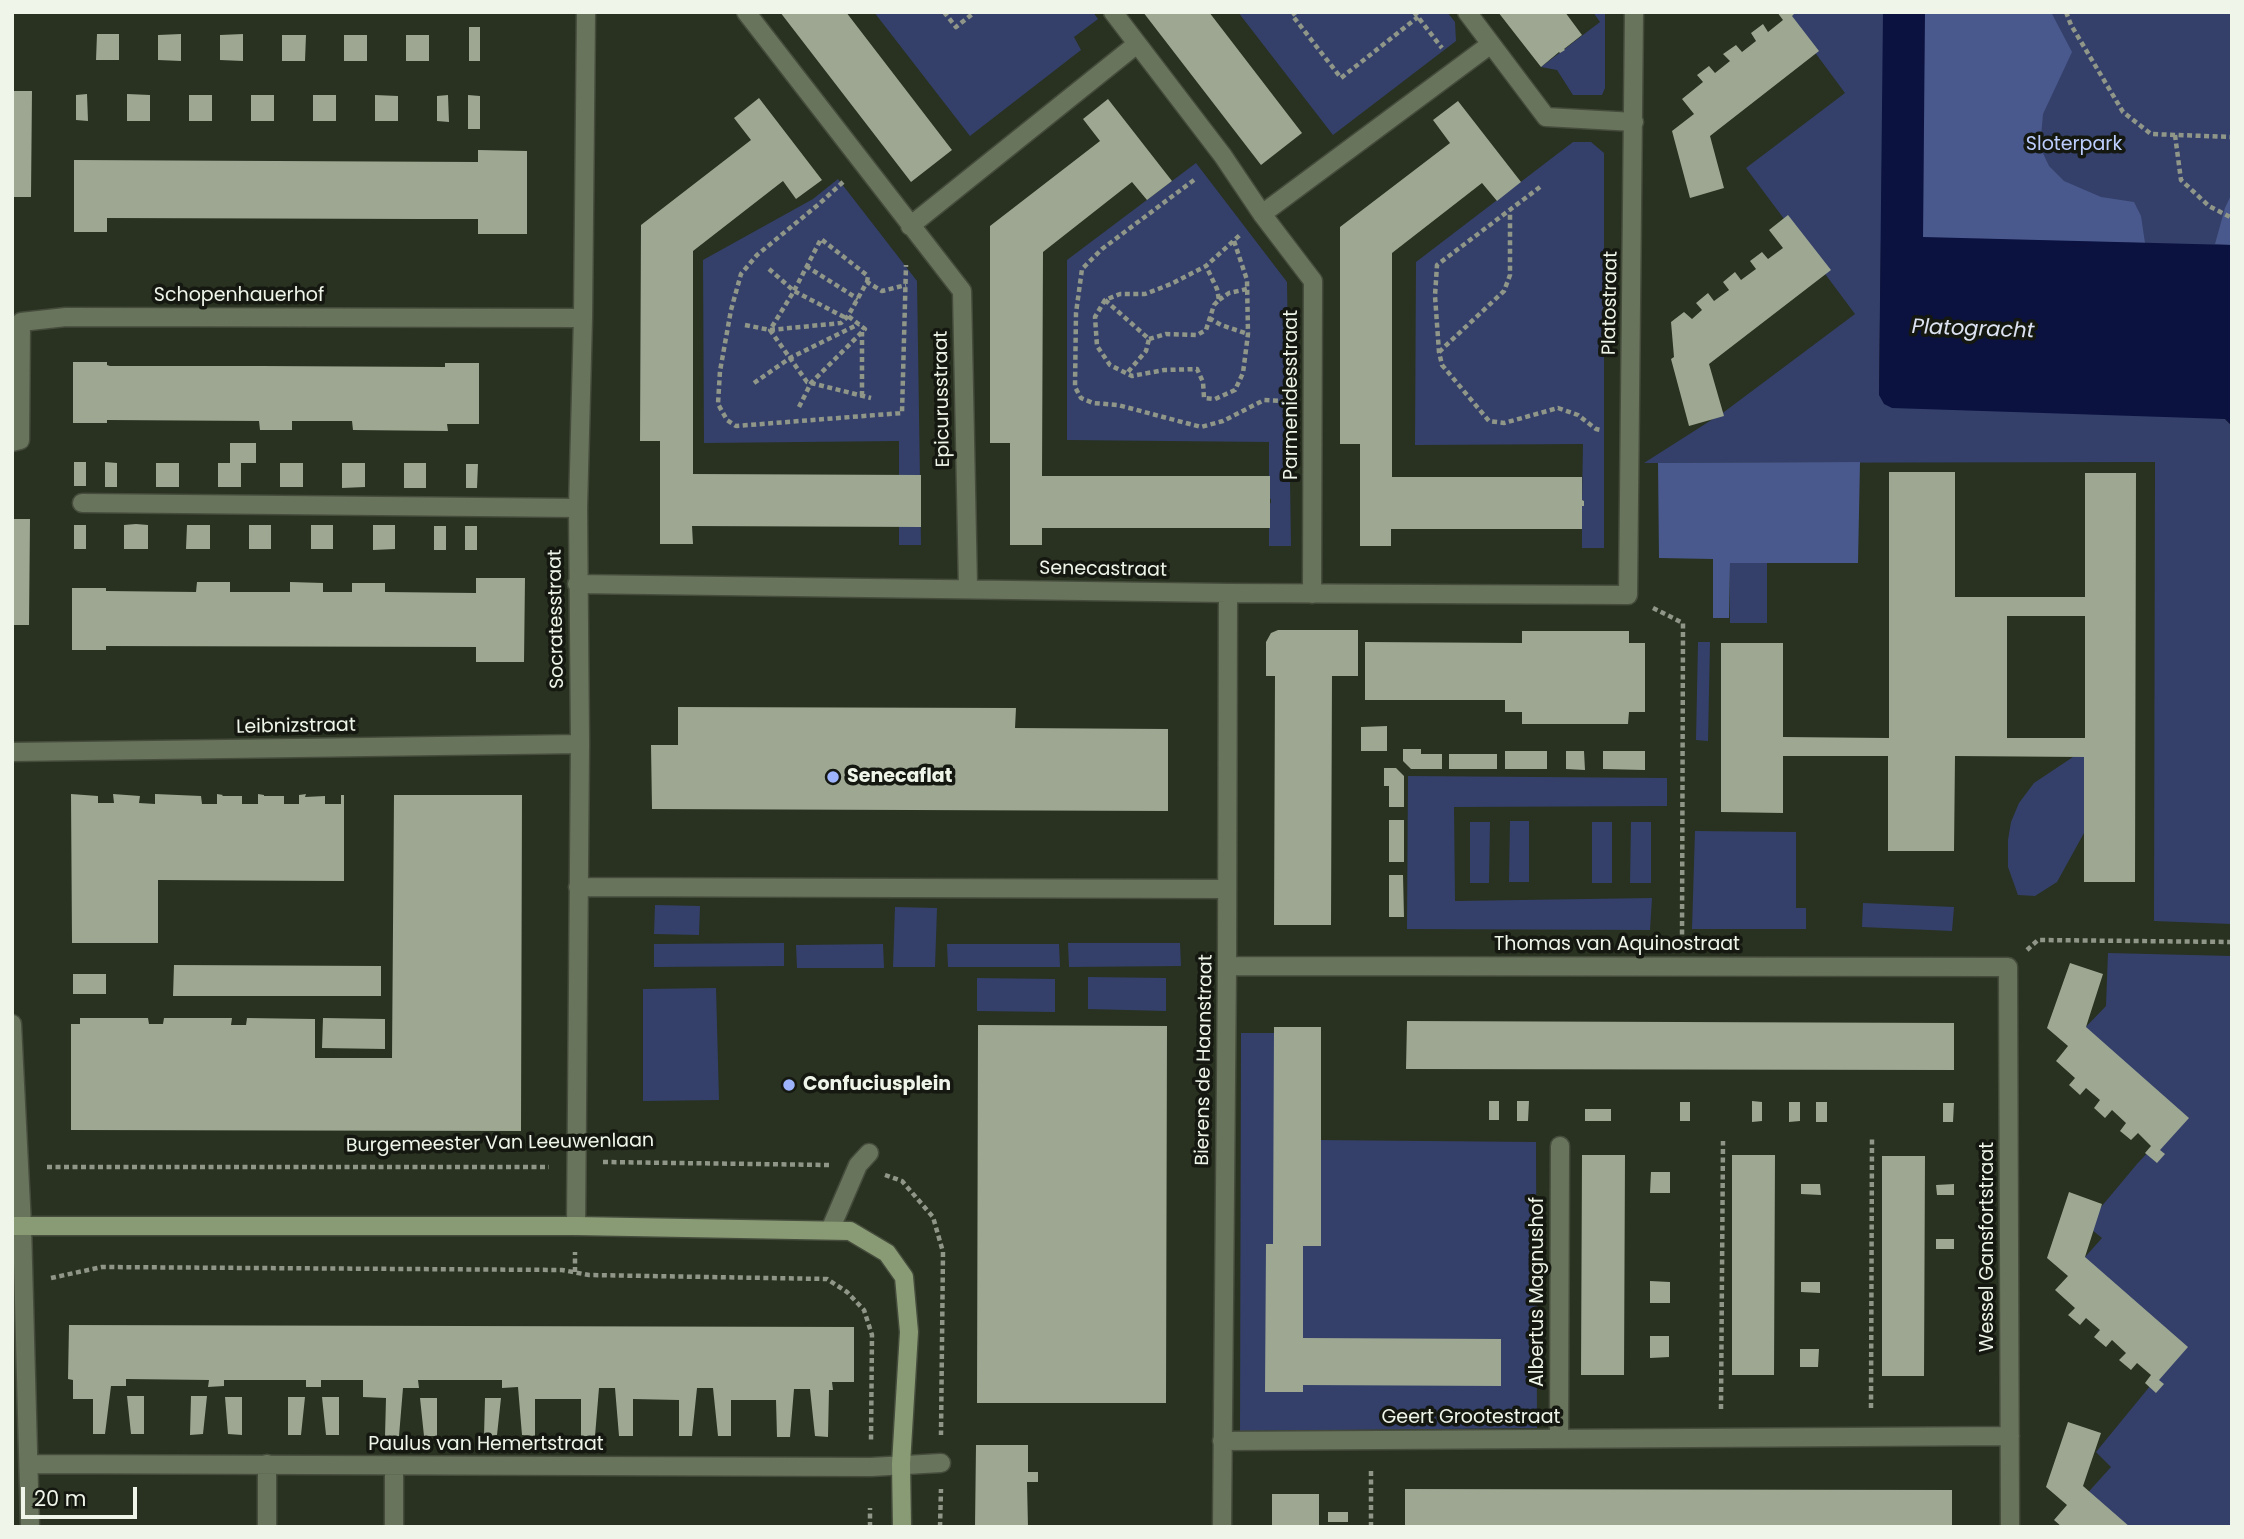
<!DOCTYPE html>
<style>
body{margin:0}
#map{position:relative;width:2244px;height:1539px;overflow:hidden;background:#293120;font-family:Poppins,sans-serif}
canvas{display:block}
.frame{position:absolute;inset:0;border:14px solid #eff5e9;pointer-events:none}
.scale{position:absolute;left:21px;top:1487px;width:116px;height:32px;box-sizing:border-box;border:4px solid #eff5e9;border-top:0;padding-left:9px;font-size:21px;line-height:24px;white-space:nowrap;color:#eff5e9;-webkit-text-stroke:5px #141810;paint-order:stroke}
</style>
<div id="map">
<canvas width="2244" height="1539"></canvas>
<div class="frame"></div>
<div class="scale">20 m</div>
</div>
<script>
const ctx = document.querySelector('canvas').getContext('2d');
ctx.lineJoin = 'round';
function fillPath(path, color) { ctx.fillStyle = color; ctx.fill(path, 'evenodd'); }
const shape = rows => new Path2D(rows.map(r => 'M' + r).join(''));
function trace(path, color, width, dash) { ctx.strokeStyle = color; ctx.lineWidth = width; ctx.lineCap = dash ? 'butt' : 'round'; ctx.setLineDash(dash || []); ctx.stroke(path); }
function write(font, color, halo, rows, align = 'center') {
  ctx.font = font + ' Poppins,sans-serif'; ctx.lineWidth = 7; ctx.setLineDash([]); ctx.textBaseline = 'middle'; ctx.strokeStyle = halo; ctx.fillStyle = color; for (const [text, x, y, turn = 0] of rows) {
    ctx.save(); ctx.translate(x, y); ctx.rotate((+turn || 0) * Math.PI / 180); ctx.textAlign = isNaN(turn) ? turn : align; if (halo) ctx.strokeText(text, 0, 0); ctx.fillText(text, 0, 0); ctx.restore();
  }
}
fillPath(shape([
 [874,12,1093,12,1098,19,1074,37,1081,50,970,136],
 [1238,12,1447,12,1455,22,1456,41,1333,135],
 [1593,12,1605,12,1605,88,1602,95,1573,95,1557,70,1541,67,1600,22],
 [1785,12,1884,12,1879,395,2216,418,2225,419,2232,426,2232,924,2154,921,2155,462,1644,463,1724,412,1855,314,1746,168,1845,93],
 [1917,12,2232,12,2232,280,1915,278],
 [1573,142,1591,142,1604,153,1604,548,1582,548,1582,506,1584,506,1584,501,1582,500,1583,444,1415,445,1416,262],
 [1196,163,1287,282,1291,546,1269,546,1269,504,1271,503,1271,499,1269,498,1269,442,1067,440,1067,260],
 [838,179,917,281,921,545,899,545,899,441,704,443,703,260,813,199],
 [1730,563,1767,563,1767,623,1730,623],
 [1698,642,1710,642,1708,741,1696,740],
 [2073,757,2084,757,2084,833,2057,882,2035,896,2018,895,2008,867,2008,840,2011,822,2019,803,2034,783],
 [1408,776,1667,778,1667,806,1454,807,1455,901,1652,898,1650,930,1407,929],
 [1510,821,1529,821,1529,882,1509,882],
 [1470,822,1490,822,1489,883,1470,883],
 [1592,822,1612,822,1612,883,1592,883],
 [1631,822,1651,822,1651,883,1630,883],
 [1695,831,1796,832,1796,908,1806,908,1806,929,1692,929],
 [1863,903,1954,907,1952,931,1862,927],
 [655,905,700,906,699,935,654,934],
 [895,907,937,908,935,967,893,967],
 [784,943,784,966,654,967,654,944],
 [1068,943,1180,943,1181,966,1069,967],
 [883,944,884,968,797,968,796,945],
 [947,944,1059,944,1060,967,948,967],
 [2108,953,2232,956,2232,1527,2115,1527,2083,1498,2111,1467,2096,1452,2178,1352,2078,1265,2102,1238,2086,1225,2137,1164,2176,1122,2080,1033,2106,1006],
 [1088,977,1166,978,1166,1011,1088,1009],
 [977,978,1055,979,1055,1012,977,1011],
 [716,988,719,1100,643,1101,643,989],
 [1241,1033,1316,1033,1316,1140,1536,1142,1537,1428,1240,1431]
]), '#34406a');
fillPath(shape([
 [1924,12,2051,12,2072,52,2043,114,2040,147,2049,166,2064,181,2101,197,2134,202,2141,216,2145,243,1923,238],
 [2232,193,2232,245,2215,244,2225,208],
 [1860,462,1858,563,1730,563,1729,618,1713,618,1713,559,1659,558,1658,463]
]), '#49598d');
fillPath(shape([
 [1883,12,1925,12,1923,237,2232,245,2232,426,2225,419,1892,408,1884,404,1879,395]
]), '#0b1240');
fillPath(shape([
 [780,12,846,12,952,150,911,182],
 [1143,12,1209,12,1302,133,1261,165],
 [1498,12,1565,12,1582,35,1564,49,1565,50,1560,53,1559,52,1541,67],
 [1777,12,1796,12,1792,16,1819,51,1710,136,1724,188,1690,198,1672,131,1694,114,1682,99,1703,82,1697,75,1709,66,1715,73,1730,61,1723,54,1736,45,1742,52,1756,41,1751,33,1763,24,1768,32,1783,20],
 [469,27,480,27,480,61,469,61],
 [97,34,119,34,119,60,96,60],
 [181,34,181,61,158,60,158,35],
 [243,34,243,61,220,60,220,35],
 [282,35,306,35,305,61,282,61],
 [344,35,367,35,367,61,344,61],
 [406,35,429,35,429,61,406,61],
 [12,91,32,91,31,197,12,197],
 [87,94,88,121,76,120,76,95],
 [127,94,150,95,150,121,127,121],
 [189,95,212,95,212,121,189,121],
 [251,95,274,95,274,121,251,121],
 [313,95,336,95,336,121,313,121],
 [375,95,398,96,398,121,375,121],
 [448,95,449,122,437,121,437,96],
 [468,95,480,96,480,129,468,129],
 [759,98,822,180,796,199,783,181,693,251,693,474,921,475,921,527,692,526,693,544,660,544,660,441,640,441,641,225,751,140,734,118],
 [1108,99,1172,181,1147,200,1132,182,1043,252,1042,476,1270,476,1270,528,1042,528,1042,545,1010,545,1010,443,990,443,990,226,1100,141,1083,119],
 [1458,101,1521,182,1497,201,1482,183,1392,253,1392,477,1582,477,1582,500,1584,501,1584,506,1582,506,1582,529,1391,529,1391,546,1360,546,1360,444,1340,444,1340,227,1450,143,1433,120],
 [478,150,527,151,527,234,478,234,478,219,417,219,107,218,107,232,74,232,74,160,478,162],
 [1788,215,1831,270,1709,364,1724,416,1689,426,1671,359,1674,357,1671,322,1684,312,1692,319,1702,310,1696,303,1708,293,1714,301,1729,290,1723,282,1735,272,1741,280,1756,269,1750,261,1762,252,1768,259,1783,248,1769,230],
 [73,362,107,362,107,365,110,366,261,366,445,367,445,363,479,363,479,424,447,424,448,431,353,430,352,421,292,421,292,430,260,430,259,421,107,420,107,423,73,423],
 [230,443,256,443,256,463,241,463,241,487,218,487,218,463,230,463],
 [74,462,86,462,86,486,74,486],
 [105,462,117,463,117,487,105,487],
 [156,463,179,463,179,487,156,487],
 [280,463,303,463,303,487,280,487],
 [342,463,365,463,365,487,342,488],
 [404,463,426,463,426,488,404,488],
 [466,464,478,464,477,488,466,488],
 [1889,472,1955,472,1955,597,2085,597,2085,473,2136,473,2135,882,2084,882,2084,757,1955,756,1954,851,1888,851,1888,756,1783,756,1783,813,1721,812,1721,643,1783,643,1783,737,1889,738],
 [2007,616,2085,616,2085,738,2007,738],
 [12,519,30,519,29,625,12,625],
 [136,524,148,525,148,549,124,549,124,525],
 [74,525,86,525,86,549,74,549],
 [187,525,210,525,210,549,186,549],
 [249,525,271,525,271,549,249,549],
 [311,525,333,525,333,549,311,549],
 [373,525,395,525,395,549,373,550],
 [434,526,446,526,446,550,434,550],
 [465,526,477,526,477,550,465,550],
 [476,578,525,578,524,662,476,662,476,647,106,646,106,650,72,650,72,588,106,588,106,591,196,592,197,582,230,582,230,592,290,592,290,582,323,583,323,592,352,592,352,583,385,583,385,592,476,593],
 [1278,630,1358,630,1358,676,1332,676,1331,925,1274,925,1275,676,1266,676,1266,642,1271,633],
 [1522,631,1629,631,1629,643,1645,643,1645,712,1629,712,1628,724,1522,724,1522,712,1505,712,1505,700,1365,700,1365,642,1522,643],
 [678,707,1016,708,1015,728,1168,729,1168,811,652,809,651,745,678,745],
 [1387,726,1387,751,1361,751,1361,727],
 [1403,749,1421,749,1421,754,1442,754,1442,769,1411,769,1403,761],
 [1505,751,1547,751,1547,769,1505,769],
 [1566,751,1584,751,1585,770,1566,769],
 [1603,751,1645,751,1645,770,1603,769],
 [1449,754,1497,754,1497,769,1449,769],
 [1384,768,1396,768,1404,776,1404,807,1389,807,1389,786,1384,786],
 [71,794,98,796,98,803,114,803,113,794,140,796,139,803,155,804,155,794,201,796,202,804,217,804,217,794,223,795,222,796,242,796,242,804,258,804,258,794,264,795,264,796,284,796,284,804,299,804,299,795,306,794,305,797,325,796,325,804,341,804,341,795,344,795,344,881,158,880,158,943,72,943],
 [394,795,522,795,521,1131,71,1130,71,1024,80,1024,80,1018,148,1018,149,1024,163,1024,164,1018,232,1018,231,1025,246,1025,247,1018,315,1019,315,1058,392,1058],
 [1389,820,1404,820,1404,862,1389,862],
 [1389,875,1403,875,1404,917,1389,917],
 [2070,963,2103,974,2086,1027,2189,1118,2160,1150,2165,1154,2157,1163,2145,1153,2151,1146,2138,1133,2131,1140,2120,1131,2126,1123,2112,1110,2105,1118,2094,1108,2100,1100,2086,1088,2080,1095,2069,1085,2075,1078,2056,1061,2068,1046,2047,1028],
 [174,965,381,966,381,996,173,996],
 [73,974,106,974,106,994,73,994],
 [323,1018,385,1019,385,1049,322,1048],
 [1407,1021,1954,1023,1954,1070,1406,1069],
 [978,1025,1167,1026,1166,1403,977,1403],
 [1274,1027,1321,1027,1321,1246,1303,1246,1303,1338,1501,1339,1501,1386,1303,1385,1303,1392,1265,1392,1266,1244,1273,1244],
 [1489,1101,1499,1101,1499,1120,1489,1120],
 [1517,1101,1529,1101,1528,1121,1517,1121],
 [1752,1101,1762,1102,1762,1121,1752,1122],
 [1680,1102,1690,1102,1690,1121,1680,1121],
 [1789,1102,1800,1102,1800,1121,1789,1122],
 [1816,1102,1827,1102,1827,1122,1816,1122],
 [1943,1103,1954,1103,1953,1122,1943,1122],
 [1585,1109,1611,1109,1611,1121,1585,1121],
 [1582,1155,1625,1155,1624,1375,1581,1375],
 [1732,1155,1775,1155,1774,1375,1732,1375],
 [1882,1156,1925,1156,1924,1376,1882,1376],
 [1651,1172,1670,1172,1670,1193,1650,1193],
 [1801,1184,1820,1184,1821,1195,1801,1194],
 [1954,1184,1954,1195,1937,1195,1936,1185],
 [2069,1192,2102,1204,2085,1257,2188,1347,2159,1380,2164,1384,2156,1393,2145,1383,2151,1375,2137,1363,2131,1370,2119,1360,2126,1353,2112,1340,2106,1347,2094,1337,2100,1330,2086,1318,2080,1325,2068,1315,2075,1308,2055,1290,2068,1276,2047,1258],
 [1936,1239,1954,1239,1954,1249,1936,1249],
 [1650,1281,1670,1282,1670,1303,1650,1303],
 [1801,1282,1820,1282,1820,1293,1801,1292],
 [69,1325,854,1327,854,1382,832,1382,833,1390,829,1390,828,1437,815,1436,810,1389,794,1389,790,1437,777,1437,776,1400,731,1400,731,1436,718,1436,713,1388,697,1388,692,1436,679,1436,679,1400,633,1399,633,1436,619,1436,615,1388,599,1388,595,1436,581,1436,581,1399,535,1399,535,1436,522,1435,518,1387,502,1388,502,1380,418,1380,419,1388,403,1388,399,1436,385,1436,386,1398,363,1397,363,1380,321,1380,321,1387,306,1387,306,1380,224,1380,224,1386,208,1387,209,1380,126,1379,126,1386,111,1386,105,1434,93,1434,93,1399,73,1399,73,1380,68,1379],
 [1650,1336,1669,1336,1669,1357,1650,1358],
 [1800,1349,1819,1349,1818,1367,1800,1367],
 [127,1396,144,1396,144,1434,131,1434],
 [191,1396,207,1396,203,1434,190,1435],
 [225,1397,242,1397,242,1435,228,1434],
 [288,1397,305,1397,301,1435,288,1435],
 [322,1397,339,1397,339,1435,326,1435],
 [420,1398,437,1398,437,1436,424,1436],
 [485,1398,501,1398,497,1435,484,1436],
 [2068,1422,2101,1433,2083,1486,2130,1527,2062,1527,2054,1520,2067,1505,2046,1487],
 [976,1445,1028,1445,1028,1472,1038,1472,1038,1482,1027,1482,1028,1527,975,1527],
 [1405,1489,1952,1490,1952,1527,1405,1527],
 [1272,1494,1319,1494,1319,1527,1272,1527],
 [1328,1512,1348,1512,1348,1522,1328,1522]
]), '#9da792');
const lane = shape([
 [82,503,578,508]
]);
const street = shape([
 [746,12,962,291,968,588],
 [1113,12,1223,156,1262,214,1313,281,1312,594],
 [1467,12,1546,117,1634,122],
 [1262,214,1491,44],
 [910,226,1137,44],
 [12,442,20,440,21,322,66,317,583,318],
 [577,584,1228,593,1628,595,1634,12],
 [12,752,580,744],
 [578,887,1227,889],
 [1227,966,2008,967,2010,1527],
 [12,1024,22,1226,30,1527],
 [576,1226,580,744,578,508,583,318,586,12],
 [830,1230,858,1165,869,1153],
 [1559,1439,1560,1146],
 [1222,1441,2010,1436],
 [30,1464,871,1467,941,1463],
 [267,1464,267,1527],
 [394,1466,394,1527],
 [1222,1527,1227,966,1228,593]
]);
const secondary = shape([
 [12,1226,576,1226,850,1231,887,1253,904,1277,909,1332,901,1464,902,1527]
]);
trace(lane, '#454c3c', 21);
trace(street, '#454c3c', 21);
trace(secondary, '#454c3c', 21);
trace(shape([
 [944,12,956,27,975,12],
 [1296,12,1292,15,1341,78,1418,17],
 [1414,12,1442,48],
 [2066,12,2071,25,2123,112,2151,134,2232,137],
 [2175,135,2181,180,2209,206,2232,218],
 [1194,180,1102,249,1082,269,1076,313,1075,387,1081,398,1093,403,1118,405,1201,427,1223,421,1264,400,1284,401],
 [843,182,819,204,757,255,741,274,731,310,720,371,718,404,727,420,736,426,902,413,906,265],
 [1540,187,1437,265,1435,296,1439,352,1442,365,1489,421,1504,423,1558,408,1578,415,1596,429,1601,430],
 [1234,241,1247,280,1248,334,1243,373,1235,390,1215,399,1204,398,1203,382,1197,369,1164,370,1132,376,1110,365,1097,346,1095,317,1105,300,1120,294,1145,294,1171,284,1206,266,1241,234],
 [806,266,858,299],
 [769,269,794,291,846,318],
 [867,282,868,276,821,239,794,291,770,330,807,382,871,398],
 [1105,300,1149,339,1146,351,1127,373],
 [1219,300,1229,293,1247,289],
 [1209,318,1221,325,1248,334],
 [745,325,770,330,841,323,848,316,867,282,882,291,906,285],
 [1149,339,1166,334,1197,335,1206,330,1214,305,1219,300,1217,289,1206,266],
 [1439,352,1504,291,1510,275,1510,211],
 [754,383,790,358,859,324],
 [862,396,862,332],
 [799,407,811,383,865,329,848,316],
 [1653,608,1683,623,1682,941],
 [2027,950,2038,940,2232,942],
 [603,1162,829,1165],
 [47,1167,549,1167],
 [885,1175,902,1181,933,1217,943,1252,941,1435],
 [575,1272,575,1252],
 [51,1278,102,1267,562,1270,589,1275,827,1279,847,1292,864,1310,872,1335,871,1440],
 [1871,1408,1872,1136],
 [1721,1409,1723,1141],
 [870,1527,870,1508],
 [940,1527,941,1489],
 [1371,1527,1371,1469]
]), '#909789', 4.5, [5, 3.5]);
trace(lane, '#69745c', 18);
trace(street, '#69745c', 18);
trace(secondary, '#899b74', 18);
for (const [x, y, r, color] of [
 [833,777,7,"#9db4fd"],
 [789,1085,7,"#9db4fd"]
]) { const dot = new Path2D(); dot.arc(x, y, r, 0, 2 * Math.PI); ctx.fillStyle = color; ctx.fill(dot); trace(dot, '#141810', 2.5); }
write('19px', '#bdcefe', '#141810', [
 ["Sloterpark",2074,145]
]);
write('19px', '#eff5e9', '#141810', [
 ["Schopenhauerhof",239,296],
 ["Platostraat",1611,303,-89],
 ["Parmenidesstraat",1292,395,-90],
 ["Epicurusstraat",943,399,-91],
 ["Senecastraat",1103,570,1],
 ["Socratesstraat",557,619,-91],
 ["Leibnizstraat",296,727,-1],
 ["Thomas van Aquinostraat",1617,945],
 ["Bierens de Haanstraat",1205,1060,-89],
 ["Burgemeester Van Leeuwenlaan",500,1144,-1],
 ["Wessel Gansfortstraat",1988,1247,-90],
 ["Albertus Magnushof",1538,1292,-90],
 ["Geert Grootestraat",1471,1418],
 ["Paulus van Hemertstraat",486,1445]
]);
write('bold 19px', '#eff5e9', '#141810', [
 ["Senecaflat",847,777],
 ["Confuciusplein",803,1085]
], 'left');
write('italic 21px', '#dce2f2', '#141810', [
 ["Platogracht",1973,330,2]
]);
</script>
